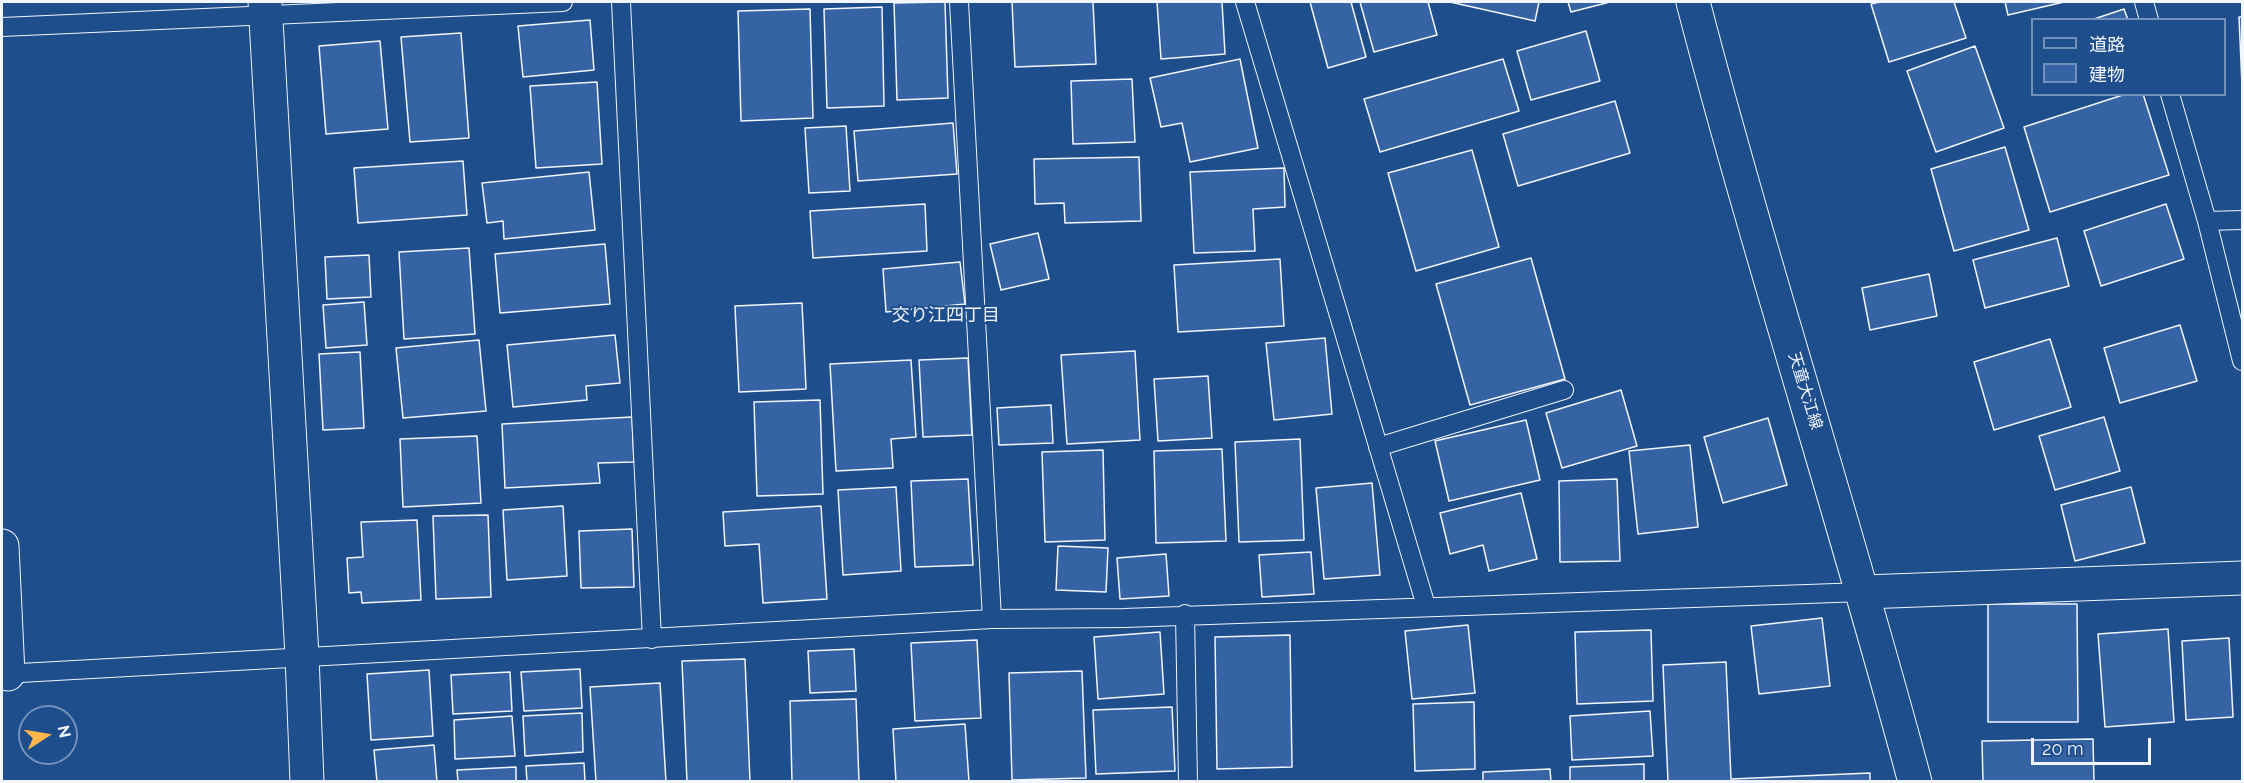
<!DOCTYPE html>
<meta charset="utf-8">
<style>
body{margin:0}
#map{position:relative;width:2244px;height:783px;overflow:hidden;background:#1f4e8c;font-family:Raleway,"Noto Sans JP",sans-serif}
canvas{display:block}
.frame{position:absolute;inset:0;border:3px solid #f2f6ff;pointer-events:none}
.legend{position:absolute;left:2031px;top:18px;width:195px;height:78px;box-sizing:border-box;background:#1f4e8c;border:2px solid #7391ba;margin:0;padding:8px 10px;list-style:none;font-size:18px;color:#f2f6ff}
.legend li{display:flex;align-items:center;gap:12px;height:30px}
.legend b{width:30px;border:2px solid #7391ba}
.north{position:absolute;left:18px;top:705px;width:60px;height:60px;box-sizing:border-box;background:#1f4e8c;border:2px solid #7391ba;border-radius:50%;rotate:78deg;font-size:16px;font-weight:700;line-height:24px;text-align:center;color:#f2f6ff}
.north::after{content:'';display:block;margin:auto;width:21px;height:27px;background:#ffb74d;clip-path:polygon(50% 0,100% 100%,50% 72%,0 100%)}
.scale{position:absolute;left:2031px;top:738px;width:120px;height:27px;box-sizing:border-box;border:3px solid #f2f6ff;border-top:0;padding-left:8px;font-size:18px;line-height:21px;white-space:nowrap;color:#f2f6ff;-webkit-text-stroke:4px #1f4e8c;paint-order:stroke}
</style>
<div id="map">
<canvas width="2244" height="783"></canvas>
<div class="frame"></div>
<ul class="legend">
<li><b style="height:8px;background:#1f4e8c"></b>道路</li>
<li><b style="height:16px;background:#3563a3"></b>建物</li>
</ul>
<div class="north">N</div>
<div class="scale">20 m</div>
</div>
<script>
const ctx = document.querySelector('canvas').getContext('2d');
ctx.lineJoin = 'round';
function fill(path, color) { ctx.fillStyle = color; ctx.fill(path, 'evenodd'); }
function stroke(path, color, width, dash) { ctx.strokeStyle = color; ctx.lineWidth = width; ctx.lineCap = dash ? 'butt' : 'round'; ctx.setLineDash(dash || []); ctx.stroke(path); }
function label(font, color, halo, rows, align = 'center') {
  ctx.font = font + ' Raleway,"Noto Sans JP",sans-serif'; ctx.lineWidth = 4.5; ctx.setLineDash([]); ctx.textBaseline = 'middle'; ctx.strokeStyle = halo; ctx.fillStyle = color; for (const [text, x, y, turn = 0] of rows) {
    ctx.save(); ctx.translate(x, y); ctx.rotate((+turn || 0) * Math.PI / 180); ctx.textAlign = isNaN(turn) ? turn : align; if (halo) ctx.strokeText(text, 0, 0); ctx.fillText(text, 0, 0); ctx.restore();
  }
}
const building = new Path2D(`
 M945,2L948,98L897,100L894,3Z
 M1012,2H1093L1096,64L1015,67Z
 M1157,2H1222L1225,54L1161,59Z
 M1310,2H1351L1366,57L1328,68Z
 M1360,2H1428L1437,35L1374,52Z
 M1450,2H1539L1535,21Z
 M1568,2H1610L1571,12Z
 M1880,2H1954L1966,38L1889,62L1871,4Z
 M2005,2H2064L2008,15Z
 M882,7L884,106L827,108L824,9Z
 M810,9L813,118L741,121L738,11Z
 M2124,9L2128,20H2091Z
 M2239,17H2242V85Z
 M590,20L594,70L523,77L518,26Z
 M1586,31L1600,81L1531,100L1517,51Z
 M461,33L469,138L410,142L401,37Z
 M380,41L388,129L326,134L319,46Z
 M1975,46L2004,128L1936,152L1907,71Z
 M1240,59L1258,148L1190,162L1182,123L1161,127L1150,78Z
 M1503,59L1519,111L1380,152L1364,99Z
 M1132,79L1135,142L1073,144L1071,81Z
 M597,82L602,164L536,168L530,86Z
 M2126,94H2143L2169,175L2050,212L2024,127Z
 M1615,101L1630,153L1518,186L1503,134Z
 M953,123L957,174L858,181L854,131Z
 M846,126L850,191L809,193L805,128Z
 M2005,147L2029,230L1954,251L1931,169Z
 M1472,150L1499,247L1416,271L1388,173Z
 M1139,157L1141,221L1065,223L1064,203L1035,204L1034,159Z
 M463,161L467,215L358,223L354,168Z
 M1284,168L1285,207L1253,209L1255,251L1194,253L1190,172Z
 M589,172L595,230L504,239L503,221L487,223L482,183Z
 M925,204L927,251L813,258L810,211Z
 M2166,204L2184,259L2101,286L2084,231Z
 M1038,233L1049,279L1001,290L990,244Z
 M2057,238L2069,286L1985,308L1973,260Z
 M605,244L610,304L500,313L495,254Z
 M469,248L475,334L404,339L399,252Z
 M369,255L371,297L327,299L325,257Z
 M1531,258L1565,379L1470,405L1436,284Z
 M1280,259L1284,326L1178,332L1174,265Z
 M960,262L965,304L886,312L883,269Z
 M1929,274L1937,316L1870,330L1862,288Z
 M364,302L367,345L326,348L323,305Z
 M802,303L806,389L739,392L735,306Z
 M2180,325L2197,381L2120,403L2104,348Z
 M615,335L620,383L586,386L587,400L513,407L507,345Z
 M1325,338L1332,414L1274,420L1266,343Z
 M2050,339L2071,407L1994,430L1974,362Z
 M479,340L486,411L403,418L396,348Z
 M1135,351L1140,440L1067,444L1061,355Z
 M360,352L364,428L323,430L319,354Z
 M968,358L972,435L923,437L919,360Z
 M911,360L916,437L891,439L893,468L836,471L830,364Z
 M1208,376L1212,438L1158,441L1154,379Z
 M1621,390L1637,446L1562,468L1546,413Z
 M820,400L823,494L757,496L754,402Z
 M1051,405L1053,443L999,445L997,408Z
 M632,417L634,462L598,463L600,483L505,488L502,424Z
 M2104,417L2120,471L2055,490L2039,436Z
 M1768,418L1787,485L1723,503L1704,437Z
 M1526,420L1540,480L1449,501L1435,441Z
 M477,436L481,503L403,507L400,439Z
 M1300,439L1304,540L1239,542L1235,442Z
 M1690,445L1698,527L1638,534L1629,451Z
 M1222,449L1226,541L1156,543L1154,451Z
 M1103,450L1105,540L1045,542L1042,452Z
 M968,479L973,565L915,567L911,481Z
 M1617,479L1620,561L1560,562L1559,481Z
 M1372,483L1380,575L1324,579L1316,488Z
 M896,487L901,571L843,575L838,490Z
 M2131,487L2145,543L2075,561L2061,505Z
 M1521,493L1537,559L1489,571L1483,545L1450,554L1440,513Z
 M563,506L567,576L507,580L503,510Z
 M821,506L827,599L763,603L759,544L725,546L723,512Z
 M488,515L491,597L436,599L433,516Z
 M417,520L421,600L362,603L361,592L349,593L347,558L363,557L361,522Z
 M632,529L634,587L581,588L579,531Z
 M1058,546L1108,548L1106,592L1056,590Z
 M1311,552L1314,594L1262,597L1259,555Z
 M1166,554L1169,596L1120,599L1117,558Z
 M1988,604H2077L2078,722H1988Z
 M1822,618L1830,686L1759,694L1751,626Z
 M1468,625L1475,693L1412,699L1405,631Z
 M2168,629L2174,722L2105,727L2098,634Z
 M1651,630L1653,701L1577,704L1575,632Z
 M1160,632L1164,694L1098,699L1094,637Z
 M1290,635L1292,767L1217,769L1215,637Z
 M2229,638L2233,717L2186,720L2182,641Z
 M977,640L981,718L915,721L911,643Z
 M854,649L856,691L810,693L808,651Z
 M745,659L750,782H687L682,661Z
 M1726,662L1731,779L1870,773V782H1668L1663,665Z
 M580,669L582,708L524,711L521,672Z
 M429,670L433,736L371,740L367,674Z
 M1082,671L1086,778L1012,780L1009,673Z
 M510,672L512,711L453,714L451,675Z
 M660,683L666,782H596L590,687Z
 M856,699L859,782H792L790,701Z
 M1474,702L1475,769L1415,771L1413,704Z
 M1172,707L1175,771L1096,774L1093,710Z
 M1650,711L1653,756L1572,760L1570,716Z
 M582,713L583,752L525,756L523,716Z
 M512,716L515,756L455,759L454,720Z
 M965,724L969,782H896L893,729Z
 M2093,739L2094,782H1983L1982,741Z
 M434,745L437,782H377L374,750Z
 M584,763L585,782H527L526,766Z
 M1644,764V782H1570V767Z
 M516,767V782H458L457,770Z
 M1550,769L1551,782H1483V772Z`);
fill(building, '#3563a3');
stroke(building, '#f2f6ff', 1.5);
const lane = new Path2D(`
 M621,2L652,639
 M959,2L992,619
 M1245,2L1426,606
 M2144,2L2149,20
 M2,27L563,2
 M2170,94L2207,221L2242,361
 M2207,221L2242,220
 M1378,447L1564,390
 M1185,614L1188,782
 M2,674L992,619L1124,618L1864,592`);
const street = new Path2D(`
 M265,2L302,656L307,782
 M2,546L8,674
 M1864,592L2242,578`);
const primary = new Path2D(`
 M1693,2C1761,263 1845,520 1915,782`);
stroke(lane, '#f2f6ff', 20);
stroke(street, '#f2f6ff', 35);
stroke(primary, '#f2f6ff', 35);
stroke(lane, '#1f4e8c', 18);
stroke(street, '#1f4e8c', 33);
stroke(primary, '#1f4e8c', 33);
label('16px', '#f2f6ff', '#1f4e8c', [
 ["天童大江線",1805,391,73]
]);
label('18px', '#f2f6ff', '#1f4e8c', [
 ["交り江四丁目",946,316]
]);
</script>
